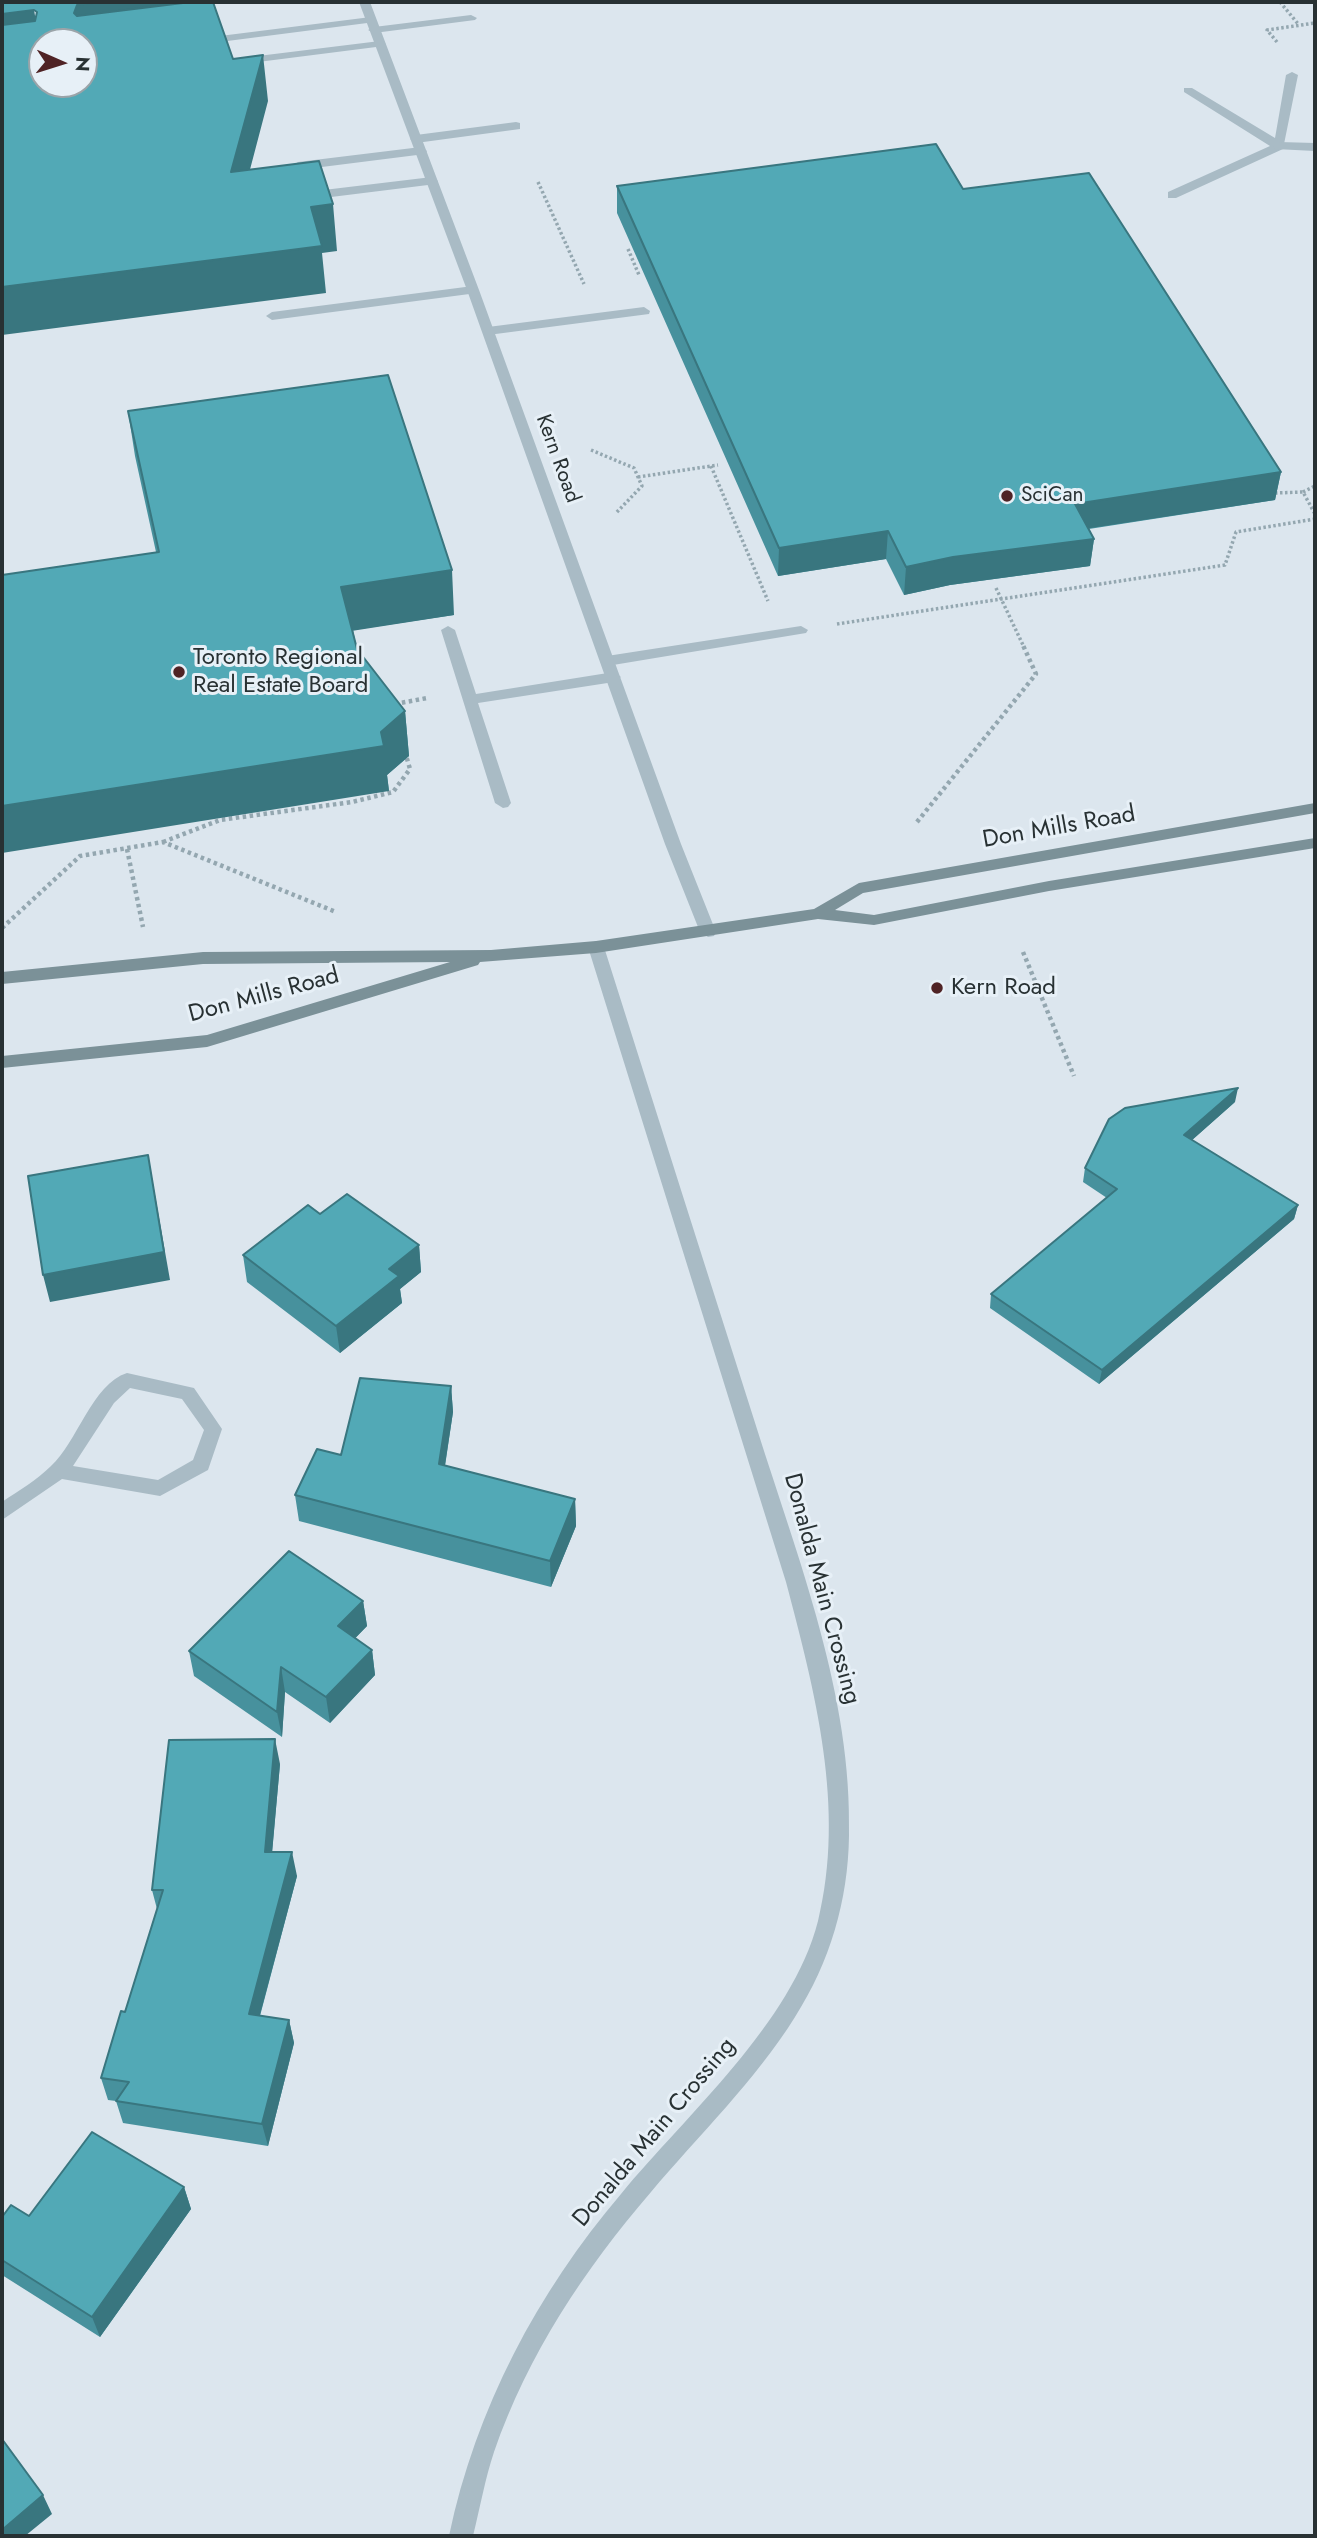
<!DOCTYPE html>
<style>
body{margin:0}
#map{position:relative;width:1317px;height:2538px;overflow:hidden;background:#dce6ee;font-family:Jost,sans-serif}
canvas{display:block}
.frame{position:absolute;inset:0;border:4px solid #283133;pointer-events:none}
.north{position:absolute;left:28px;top:28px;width:70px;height:70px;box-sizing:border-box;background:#e7f0f7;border:2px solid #9ba4a9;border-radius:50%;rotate:93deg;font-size:19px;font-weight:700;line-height:28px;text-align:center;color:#283133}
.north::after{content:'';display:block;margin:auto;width:24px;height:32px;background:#4f2325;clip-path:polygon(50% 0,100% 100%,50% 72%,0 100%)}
</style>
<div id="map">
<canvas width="1317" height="2538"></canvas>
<div class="frame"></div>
<div class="north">N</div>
</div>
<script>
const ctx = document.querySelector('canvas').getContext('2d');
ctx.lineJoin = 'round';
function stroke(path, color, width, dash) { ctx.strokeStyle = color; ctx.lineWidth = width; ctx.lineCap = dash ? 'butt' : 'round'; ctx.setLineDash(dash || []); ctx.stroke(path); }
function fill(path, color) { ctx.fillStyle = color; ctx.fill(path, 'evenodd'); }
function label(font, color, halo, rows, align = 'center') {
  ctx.font = font + ' Jost,sans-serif'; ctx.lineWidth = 6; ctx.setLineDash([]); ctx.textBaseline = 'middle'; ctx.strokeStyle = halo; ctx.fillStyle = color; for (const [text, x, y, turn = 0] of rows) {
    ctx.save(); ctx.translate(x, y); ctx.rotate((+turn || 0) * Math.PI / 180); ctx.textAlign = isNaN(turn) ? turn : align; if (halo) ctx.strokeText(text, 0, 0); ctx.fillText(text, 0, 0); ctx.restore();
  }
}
stroke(new Path2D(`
 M1280,2L1299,25
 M1277,42L1267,30L1315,23
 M538,182L584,284
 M628,249L639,275
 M591,450L634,468L642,486L616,513
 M711,466L768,601
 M638,477L718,465
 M1303,492L1315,486
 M1275,493L1303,492L1315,514
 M996,588L1023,645
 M837,624L1225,565L1236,532L1315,519`), '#94a7b0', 3.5, [2.5, 2.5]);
stroke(new Path2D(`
 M395,704L427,698
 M917,822L1036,674L1022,643
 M163,842L220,820L352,802L393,792L410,769L405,752
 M127,849L143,927
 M2,928L80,856L163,842L336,912
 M1023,952L1074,1076`), '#94a7b0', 4.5, [3.5, 3.5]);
fill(new Path2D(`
 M471,15L477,18L475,20L374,33L368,30L374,27Z
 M371,17L375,18V22L204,44L198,41L204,38Z
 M380,41L386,44L384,46L258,62L252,59L258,56Z
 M1292,72L1298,75L1283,149L1176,198H1168V192L1270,146L1184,92V88H1192L1275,138L1286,75Z
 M516,122L520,123V129L416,143L410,139L416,135Z
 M421,147L427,151L425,154L298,170L292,166L298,162Z
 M432,177L438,181L436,184L307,200L301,196L307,192Z
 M473,286L477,287V293L272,320L266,316L272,312Z
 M644,307L650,311L649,314L488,335L482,331L488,327Z
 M448,626L455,630L476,694L614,672L621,677L614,682L478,703L511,803L508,807L503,808L495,803L441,630Z
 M801,626L808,630L806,633L607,666L600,661L607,656Z
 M596,941L604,947C655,1108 706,1269 757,1429C798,1559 853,1697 849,1836C848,1901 830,1962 795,2017C755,2081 699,2135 651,2192C584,2270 528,2354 494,2452C485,2479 480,2508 473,2536H449C476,2408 537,2293 621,2194C687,2114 792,2023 818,1921C846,1808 815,1692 786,1582L588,947Z`), '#a9bbc5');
fill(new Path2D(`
 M359,2H370L479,290L681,844L716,932L714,936L708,937L700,932L665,844L467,290Z
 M1279,142L1315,143V151L1275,149L1273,146Z
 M127,1373L194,1388L222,1429L208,1470L160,1496L62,1479L2,1520V1502C18,1491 37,1480 51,1466C77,1443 92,1384 127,1373ZM130,1388L182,1399L204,1430L193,1460L158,1480L73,1466L114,1403Z`), '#a9bbc5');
fill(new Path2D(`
 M1315,803V813L863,893L835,910L874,915L1049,881L1315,838V848L1049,891L874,925L818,919L596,953L480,962L478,965L207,1047L2,1068V1056L207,1035L450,962L203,964L2,984V972L203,952L491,950L596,941L814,909L859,883Z`), '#7b9198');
fill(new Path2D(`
 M617,186L963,189L1281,472L1275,500L1089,529L1094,539L1090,566L950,585L904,595L886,559L778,576L617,213Z
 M128,411L454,615L353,630L357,649L405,711L409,756L387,775L389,791L156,552L135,456Z
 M1235,1102L1192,1140L1298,1205L1294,1219L1099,1384L990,1308L991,1294L1107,1198L1083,1182L1085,1168Z
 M320,1214L419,1245L421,1272L400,1289L402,1303L340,1353L247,1282L243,1255Z
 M451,1386L453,1412L445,1466L575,1499L576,1526L551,1587L299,1521L295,1495L341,1455Z
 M363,1601L367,1626L355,1638L372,1650L375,1675L330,1723L285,1692L282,1737L194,1676L189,1651Z
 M280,1764L272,1852L297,1876L260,2016L289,2020L294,2043L268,2146L123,2123L116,2101L108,2100L101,2078L125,2012L157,1909L152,1890Z
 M184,2187L191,2209L100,2337L2,2275V2217L29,2216Z`), '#47919d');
fill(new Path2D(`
 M102,2H210L84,50L74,13L77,5Z
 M34,10L42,55L2,61V14Z
 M263,55L268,101L237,219L231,172Z
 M333,204L337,251L322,253L326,293L2,335V287L311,207Z
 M1281,472L1275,500L1071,531L1075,504Z
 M888,531L886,559L778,576L779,548Z
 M1094,539L1090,566L950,585L904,595L906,567L953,557Z
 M452,570L454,615L345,632L341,587Z
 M405,711L409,756L387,775L389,791L2,853V806L381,732Z
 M1238,1088L1235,1102L1182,1149L1184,1135Z
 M148,1155L170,1280L50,1302L43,1275Z
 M1298,1205L1294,1219L1099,1384L1102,1370Z
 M419,1245L421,1272L400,1289L402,1303L340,1353L336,1326L389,1269Z
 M451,1386L453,1412L441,1491L439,1464Z
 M575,1499L576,1526L551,1587L550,1561Z
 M363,1601L367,1626L342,1652L338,1626Z
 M372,1650L375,1675L330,1723L326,1697Z
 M281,1667L285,1692L282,1737L277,1712Z
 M275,1739L280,1764L270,1876L265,1852Z
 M292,1852L297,1876L254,2037L249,2014Z
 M289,2020L294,2043L268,2146L262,2124Z
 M184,2187L191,2209L100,2337L92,2317Z
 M43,2495L52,2514L25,2536H2V2530Z`), '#39767f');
const building = new Path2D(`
 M2,2H102L77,5L74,13L77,16L191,2H213L233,59L263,55L231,172L319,161L333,204L311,207L322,246L2,287V25L35,21L37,12L34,10L2,14ZM42,42H84V84H42Z
 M936,144L963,189L1089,173L1281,472L1075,504L1094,539L953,557L906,567L888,531L779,548L617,186Z
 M388,375L452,570L341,587L357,649L405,711L381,732L384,746L2,806V575L159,552L128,411Z
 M1238,1088L1184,1135L1298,1205L1102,1370L991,1294L1117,1189L1085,1168L1109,1119L1125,1108Z
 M148,1155L164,1252L43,1275L28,1176Z
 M347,1194L419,1245L389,1269L399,1276L336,1326L243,1255L308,1205L320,1214Z
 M360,1378L451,1386L439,1464L575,1499L550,1561L295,1495L317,1449L341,1455Z
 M289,1551L363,1601L338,1626L372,1650L326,1697L281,1667L277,1712L189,1651Z
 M275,1739L265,1852H292L249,2014L289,2020L262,2124L116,2101L129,2082L101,2078L121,2011L125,2012L163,1890H152L169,1740Z
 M92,2132L184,2187L92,2317L2,2260V2217L11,2205L29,2216Z
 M2,2439L43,2495L2,2530Z`);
fill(building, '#52a9b6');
stroke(building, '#39767f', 2);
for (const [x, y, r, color] of [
 [1007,496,7,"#4f2325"],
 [179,672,7,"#4f2325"],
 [937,988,7,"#4f2325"]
]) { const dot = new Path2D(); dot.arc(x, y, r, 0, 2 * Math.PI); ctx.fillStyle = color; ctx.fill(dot); stroke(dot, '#e7f0f7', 2.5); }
label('21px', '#283133', '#e7f0f7', [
 ["Kern Road",557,459,70]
]);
label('21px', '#283133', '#e7f0f7', [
 ["SciCan",1021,496]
], 'left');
label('24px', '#283133', '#e7f0f7', [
 ["Toronto Regional",193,658],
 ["Real Estate Board",193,686],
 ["Kern Road",951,988]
], 'left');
label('24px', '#283133', '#e7f0f7', [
 ["Don Mills Road",1059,828,-10],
 ["Don Mills Road",264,996,-15],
 ["Donalda Main Crossing",821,1589,75],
 ["Donalda Main Crossing",655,2133,-50]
]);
</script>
